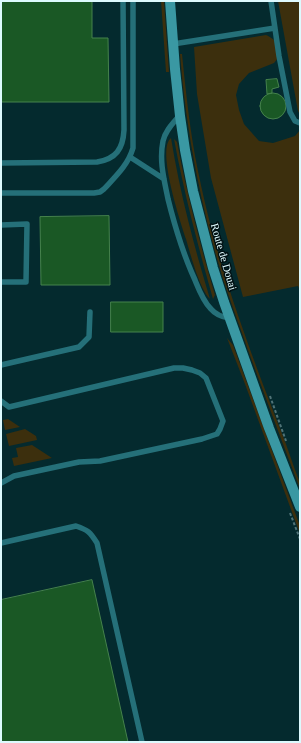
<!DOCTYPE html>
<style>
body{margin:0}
#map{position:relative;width:301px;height:743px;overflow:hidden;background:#042a2e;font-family:"Times New Roman",serif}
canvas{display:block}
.frame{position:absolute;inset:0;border:2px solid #ddfafe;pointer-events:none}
</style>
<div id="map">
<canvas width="301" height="743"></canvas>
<div class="frame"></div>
</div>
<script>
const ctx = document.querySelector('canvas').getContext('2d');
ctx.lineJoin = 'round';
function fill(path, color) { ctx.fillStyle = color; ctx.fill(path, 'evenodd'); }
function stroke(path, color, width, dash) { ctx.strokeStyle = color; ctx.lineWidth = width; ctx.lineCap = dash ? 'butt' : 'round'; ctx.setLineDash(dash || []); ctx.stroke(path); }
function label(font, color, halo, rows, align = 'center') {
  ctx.font = font + ' "Times New Roman",serif'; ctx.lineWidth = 3; ctx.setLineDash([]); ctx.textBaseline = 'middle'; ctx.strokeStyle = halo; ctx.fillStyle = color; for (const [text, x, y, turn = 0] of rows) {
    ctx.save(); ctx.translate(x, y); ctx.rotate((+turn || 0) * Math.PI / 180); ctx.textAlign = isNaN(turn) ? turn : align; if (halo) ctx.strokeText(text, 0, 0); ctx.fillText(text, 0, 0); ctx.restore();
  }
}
fill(new Path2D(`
 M161,1H164L169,72H166Z
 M278,1H300V115L298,111Z
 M266,35C279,41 276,44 278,58L274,63L249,73L239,84L236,95L239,110L244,124L259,141L273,143L295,136L300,130V290L298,286L243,297L211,178L197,94L194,47Z
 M180,54H182C186,93 190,132 198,171C216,261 248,346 281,431C288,448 293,466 300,483V489C283,444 266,399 249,353C241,330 232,306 224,282C201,208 186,132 180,54Z
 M171,138C180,193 194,246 210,299C200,290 190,253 186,239C181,223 156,149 171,138Z
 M174,139L177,142C187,194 200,244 215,295L213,299C198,246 184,193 174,139Z
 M227,338L233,345L300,526V534L245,384Z
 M8,419L20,427L5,430L3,420Z
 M25,429L36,436L37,440L9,446L6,434Z
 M32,445L52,458L14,466L12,458L18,457L16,448Z`), '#3c2f0d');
const building = new Path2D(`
 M1,1H92V38H108L109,102H1Z
 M277,79L279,87L272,89V93L267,94L266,80Z
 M260 106a13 13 0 1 1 26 0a13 13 0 1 1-26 0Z
 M109,216L110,285H41L40,217Z
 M111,302H163V332H111Z
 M92,580L128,742H1V600Z`);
fill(building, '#1a5825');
stroke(building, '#45824c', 1);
stroke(new Path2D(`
 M270,396L286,441
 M290,513L300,539`), '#517478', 2, [3, 2]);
stroke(new Path2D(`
 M271,1L279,56L290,112L295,121L300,123
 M173,44L275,28
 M179,116C173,123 165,131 163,141C159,161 164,179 168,199C175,227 183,254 195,280C199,290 203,301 211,309C216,315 222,317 229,318
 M130,157L164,179
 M1,163L97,162C116,159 123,149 124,130L123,1
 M1,193H94L100,192L104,189C116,176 128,165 133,148V1
 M1,225L27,224L26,282H1
 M1,365L79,347L89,337L90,312
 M1,401L9,407L174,368H183L192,370L200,373L206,378L223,421L220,429L217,434L202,439L100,461L79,462L14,476L1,483
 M1,543L76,526C88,530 90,532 97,543L142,742`), '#257079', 5.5);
stroke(new Path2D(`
 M170,1L175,69L180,116L185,150L193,191L213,268L224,302L269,428L300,507`), '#3a98a3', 10);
label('11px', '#ddfafe', '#001114', [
 ["Route de Douai",223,257,74]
]);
</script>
